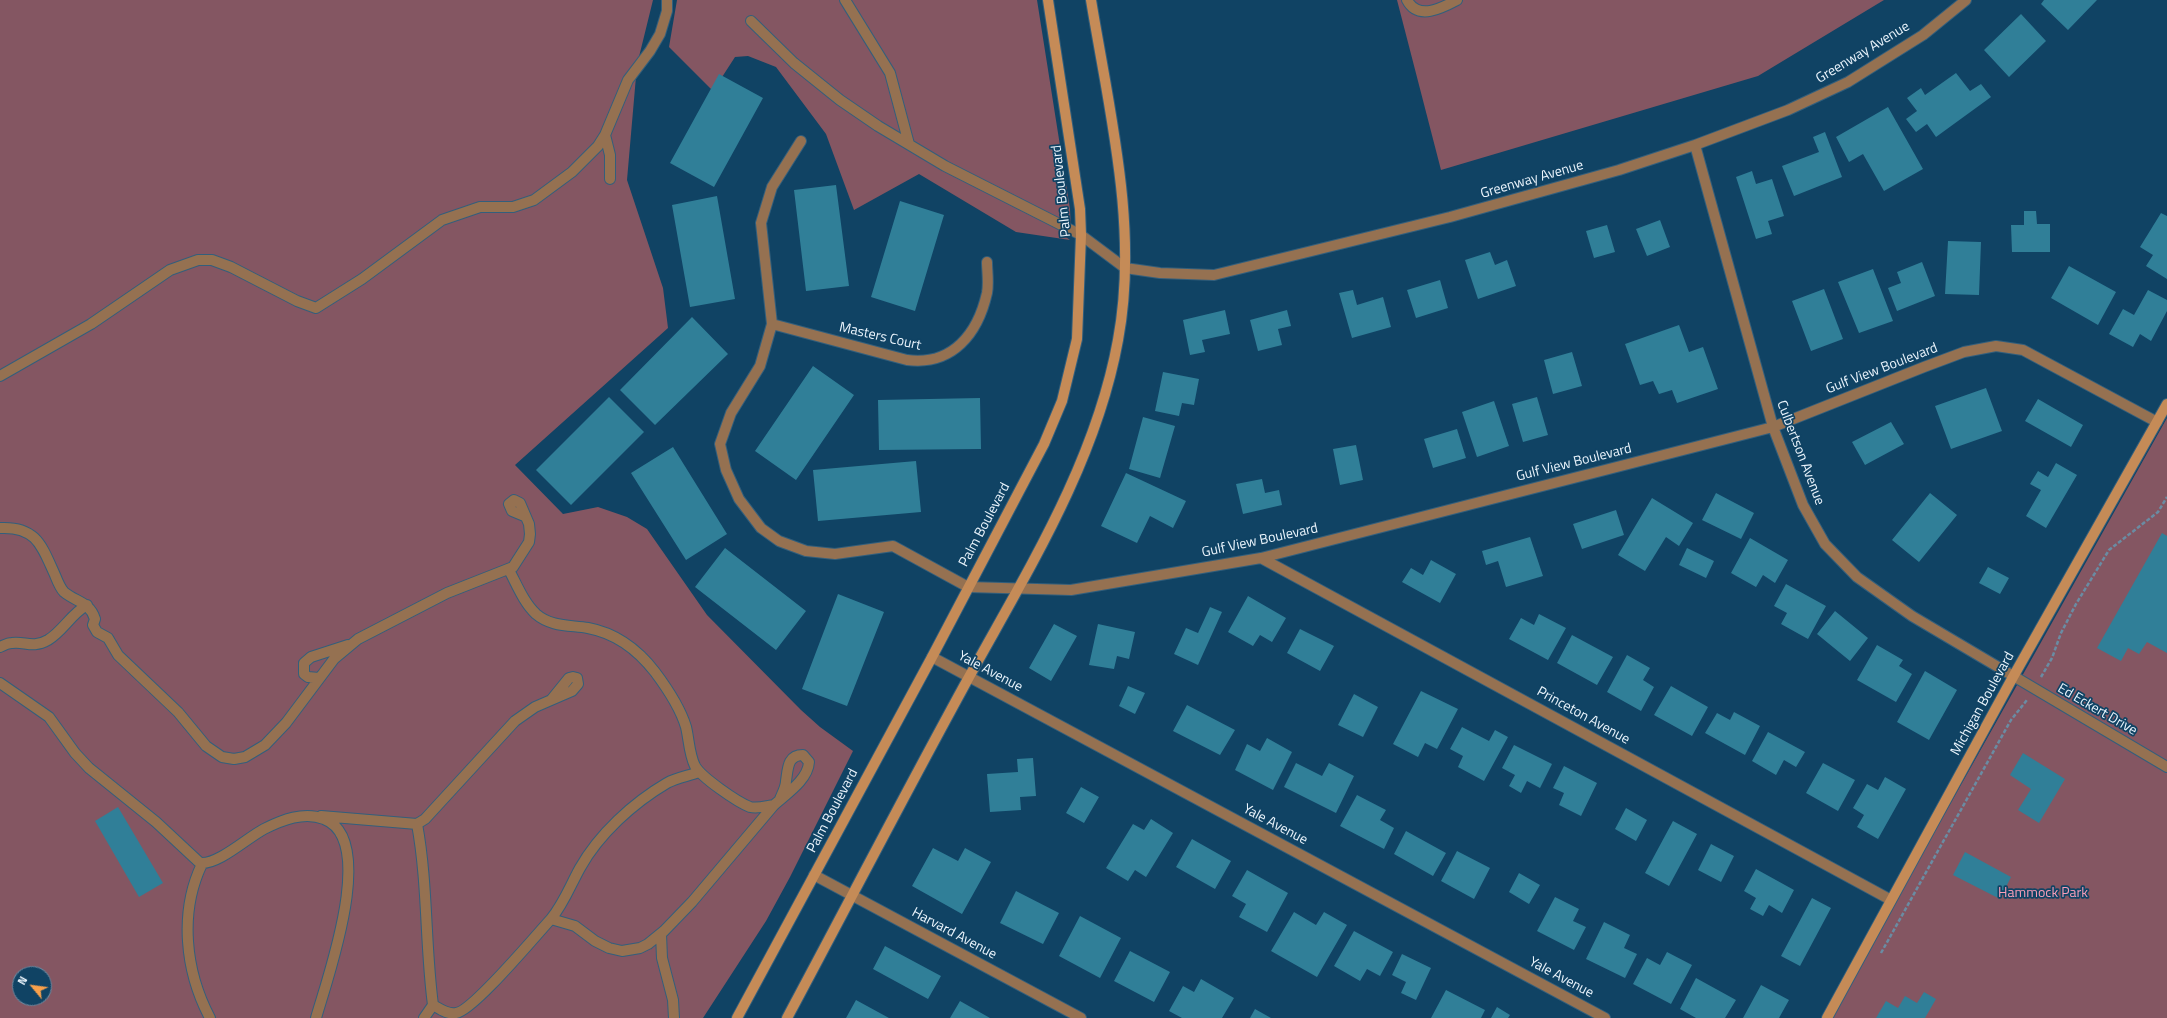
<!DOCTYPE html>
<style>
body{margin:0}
#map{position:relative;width:2167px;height:1018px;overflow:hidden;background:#104364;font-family:"Titillium Web",sans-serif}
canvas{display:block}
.north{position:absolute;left:12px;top:966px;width:40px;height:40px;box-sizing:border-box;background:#104364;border:1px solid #688aa1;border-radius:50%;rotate:299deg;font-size:11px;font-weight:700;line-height:16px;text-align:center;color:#ebf5fd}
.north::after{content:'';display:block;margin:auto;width:14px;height:18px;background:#f8a04b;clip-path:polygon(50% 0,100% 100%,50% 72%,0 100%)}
</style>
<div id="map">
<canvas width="2167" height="1018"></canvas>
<div class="north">N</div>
</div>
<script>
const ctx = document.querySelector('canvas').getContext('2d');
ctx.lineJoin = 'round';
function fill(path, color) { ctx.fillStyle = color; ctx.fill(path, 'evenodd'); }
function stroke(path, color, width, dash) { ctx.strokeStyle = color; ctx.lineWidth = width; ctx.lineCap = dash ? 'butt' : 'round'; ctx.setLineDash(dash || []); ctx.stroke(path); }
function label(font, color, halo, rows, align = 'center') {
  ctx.font = font + ' "Titillium Web",sans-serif'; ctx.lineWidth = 3.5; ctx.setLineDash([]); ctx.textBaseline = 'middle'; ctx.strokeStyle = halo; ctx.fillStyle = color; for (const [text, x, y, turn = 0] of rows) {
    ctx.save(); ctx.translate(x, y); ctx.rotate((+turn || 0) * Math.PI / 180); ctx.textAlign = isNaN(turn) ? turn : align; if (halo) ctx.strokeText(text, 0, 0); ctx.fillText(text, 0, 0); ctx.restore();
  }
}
fill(new Path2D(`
 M0,0H653L637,65L627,180L663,288L668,328L515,465L563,514L598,507L627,517L647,529L707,615L801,710L820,727L853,751L790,877L766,921L703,1018H0ZM20,974H44V998H20Z
 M677,0H1037L1070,209L1071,231L1066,237L1070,240L1016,232L919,174L854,210L826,134L776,67L748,56L735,57L713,91L669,47Z
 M1397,0H1884L1758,76L1441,170Z
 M2167,418V1018H1830Z`), '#845662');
fill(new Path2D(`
 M2044,0H2097L2068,30L2041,4Z
 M2021,14L2046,41L2009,77L1984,50Z
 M1956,73L1970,91L1981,84L1991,97L1936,137L1927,124L1916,132L1906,119L1917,111L1907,98L1921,88L1925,95Z
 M719,74L763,98L714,187L670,163Z
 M1888,107L1923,169L1884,191L1863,154L1849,162L1836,137Z
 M1825,132L1842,177L1794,196L1782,166L1819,152L1813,137Z
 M1752,171L1756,184L1772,179L1784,216L1768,221L1772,234L1756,239L1736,177Z
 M836,185L849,286L806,291L794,190Z
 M717,196L735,299L690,307L672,205Z
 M900,201L944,215L915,311L871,297Z
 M2024,211H2036L2037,224H2050V252H2012L2011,225H2024Z
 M2161,213L2167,216V279L2146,266L2153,255L2140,247Z
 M1660,220L1670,247L1647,256L1636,229Z
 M1607,225L1615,252L1594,258L1586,231Z
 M1948,241L1981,242L1979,295L1945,294Z
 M1490,252L1495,265L1507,260L1516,286L1478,299L1465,260Z
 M1922,262L1935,296L1897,311L1888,288L1901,283L1897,272Z
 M2069,266L2116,292L2098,325L2051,298Z
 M1873,269L1893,321L1859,333L1838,282Z
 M1440,280L1448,308L1416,318L1407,290Z
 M1824,289L1843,339L1811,351L1792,301Z
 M1353,290L1357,305L1383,297L1391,327L1352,338L1339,293Z
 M2148,290L2167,300V311L2151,341L2140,334L2133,347L2109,334L2123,309L2134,315Z
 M1225,310L1230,334L1202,340L1205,352L1190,355L1183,320Z
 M1287,310L1291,326L1278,329L1282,345L1258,351L1250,320Z
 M692,317L728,354L655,425L620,390Z
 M1679,325L1689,352L1703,347L1718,389L1677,403L1672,390L1659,394L1653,381L1640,385L1625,344Z
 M1572,352L1582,386L1553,394L1544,360Z
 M813,366L854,395L796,480L755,451Z
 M1163,372L1199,379L1194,405L1182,403L1179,416L1155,411Z
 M1986,388L2002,431L1951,449L1935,406Z
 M609,397L644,432L571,505L536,470Z
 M1537,397L1548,435L1523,442L1512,404Z
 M980,398L981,449L879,450L878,400Z
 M2038,399L2083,425L2071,447L2025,421Z
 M1494,401L1509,446L1477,457L1462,412Z
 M1143,417L1175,426L1160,478L1129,469Z
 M1891,422L1904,444L1865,465L1852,442Z
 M1457,429L1466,458L1433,468L1424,439Z
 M1356,445L1363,480L1340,485L1333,449Z
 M673,447L727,534L686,560L631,473Z
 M916,461L921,512L818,521L813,470Z
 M2056,463L2077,475L2046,528L2026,516L2041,490L2030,484L2038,471L2048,477Z
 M1126,473L1186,501L1173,528L1150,516L1137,543L1101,526Z
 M1262,479L1265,493L1279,490L1282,505L1243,514L1236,484Z
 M1716,493L1754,513L1741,539L1702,520Z
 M1930,493L1957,515L1919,562L1892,540Z
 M1652,498L1693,523L1679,546L1666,537L1645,571L1618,555Z
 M1616,510L1624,535L1582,549L1573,524Z
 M2162,533L2167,536V653L2147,642L2139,654L2128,648L2121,661L2097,648Z
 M1530,537L1543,576L1506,587L1498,561L1486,565L1482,551Z
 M1750,538L1788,560L1775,583L1763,575L1756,587L1731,573Z
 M725,548L806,611L776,650L695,587Z
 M1687,548L1714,561L1706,578L1679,565Z
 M1431,560L1456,574L1440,603L1402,582L1411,568L1423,575Z
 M1988,567L2009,578L2000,594L1979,583Z
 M1786,584L1826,606L1808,639L1781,624L1787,613L1774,606Z
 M838,594L884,612L847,706L802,689Z
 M1248,596L1286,618L1272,642L1260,635L1253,646L1228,632Z
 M1210,607L1222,612L1198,665L1174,654L1186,628L1198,633Z
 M1835,611L1868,638L1850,661L1817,634Z
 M1539,614L1566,628L1548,660L1509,639L1521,618L1534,625Z
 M1054,624L1077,636L1051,681L1029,668Z
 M1098,624L1135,632L1129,659L1117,656L1114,669L1089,665Z
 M1300,629L1334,646L1320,671L1287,653Z
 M1572,635L1613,657L1597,685L1557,663Z
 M1877,645L1903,660L1899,666L1912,674L1896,702L1857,680Z
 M1627,655L1650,668L1643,680L1654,687L1641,711L1607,692Z
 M1925,671L1957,690L1929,740L1897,722Z
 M1128,686L1145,693L1135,714L1119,706Z
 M1671,686L1708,707L1692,736L1654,715Z
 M1421,691L1458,709L1437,749L1425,743L1418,757L1393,744Z
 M1354,694L1378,707L1363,737L1338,725Z
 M1187,705L1235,730L1220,755L1173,731Z
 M1734,712L1760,726L1745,755L1705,733L1717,713L1730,720Z
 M1462,727L1489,741L1495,730L1508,737L1484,781L1458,767L1463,756L1450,749Z
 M1768,732L1805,752L1796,767L1784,760L1776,775L1752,761Z
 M1267,738L1292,752L1273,790L1235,770L1247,744L1260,751Z
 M1514,745L1552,764L1540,788L1527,781L1521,793L1509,786L1515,775L1502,768Z
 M2023,753L2065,779L2039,823L2018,810L2031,789L2010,775Z
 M1033,758L1036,796L1020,797L1021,810L990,812L987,774L1018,772L1017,759Z
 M1296,763L1322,776L1329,763L1354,776L1336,813L1284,787Z
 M1823,763L1855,780L1838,811L1806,793Z
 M1564,766L1597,783L1581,816L1559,805L1564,793L1553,788Z
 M1885,777L1906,789L1878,839L1857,827L1864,815L1853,808L1867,784L1878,790Z
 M1081,787L1099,797L1084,823L1066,813Z
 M1357,795L1386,810L1380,820L1394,828L1384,849L1340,826Z
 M118,807L163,883L139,897L95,821Z
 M1626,808L1647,820L1636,841L1615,829Z
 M1151,819L1173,833L1146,877L1135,870L1128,881L1106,868L1133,824L1144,830Z
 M1673,821L1697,834L1669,886L1645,873Z
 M1406,831L1446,853L1433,876L1394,854Z
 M1192,839L1231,861L1215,889L1176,867Z
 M1711,844L1734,856L1721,882L1698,870Z
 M933,848L958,861L965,848L991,862L962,914L912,886Z
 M1457,851L1490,868L1474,899L1441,881Z
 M1965,852L2011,877L2000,899L1953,875Z
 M1756,869L1794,890L1782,913L1769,905L1763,916L1750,909L1756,898L1744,891Z
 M1247,870L1288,893L1267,932L1239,917L1246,904L1232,896Z
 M1519,873L1540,885L1529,904L1509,892Z
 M1016,891L1059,913L1043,944L1000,923Z
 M1555,897L1579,909L1573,921L1586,927L1574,950L1537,931Z
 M1812,898L1831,908L1800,966L1781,956Z
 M1294,912L1316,925L1324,912L1347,925L1317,977L1271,951Z
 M1080,916L1121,938L1100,978L1059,956Z
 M1604,922L1630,935L1624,948L1637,954L1625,978L1586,959Z
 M1354,931L1393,952L1380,976L1367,969L1360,981L1334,966Z
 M885,946L941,976L928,999L873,969Z
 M1130,951L1170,972L1154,1002L1114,981Z
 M1667,952L1692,965L1671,1004L1633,984L1647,958L1660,965Z
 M1402,954L1431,968L1416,1000L1401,993L1406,982L1392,975Z
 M1696,978L1736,1000L1725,1018H1696L1680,1009Z
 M1201,979L1234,998L1222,1018H1182L1169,1011L1183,986L1194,992Z
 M1761,985L1789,1000L1779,1018H1743Z
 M1446,990L1485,1010L1481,1018H1431Z
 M1924,992L1936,999L1925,1018H1876L1886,1001L1898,1008L1905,996L1917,1003Z
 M856,1000L889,1018H846Z
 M960,1001L990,1018H950Z
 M1497,1007L1510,1015L1508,1018H1491Z
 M1255,1009L1271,1018H1250Z`), '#307f98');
const lane = new Path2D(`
 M845,0L890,73L909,144
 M1407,0C1418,21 1442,8 1457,0
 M751,21L794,63L840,100L878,126L945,166L1081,235
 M610,179V155L605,135L628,80L650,51L660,34L667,11V0
 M0,376L91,324L170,270L198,260H212L231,267L297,301L316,308L362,279L442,220L480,207H513L534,200L572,172L598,146L605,135
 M0,528C37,526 42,547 55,575C57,580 60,588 64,592C76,602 90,602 95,619L93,625L97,632L108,638L118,655L178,712L206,746L222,757L234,759L245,757L265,745L286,723L334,659L358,639L447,593L513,567L529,542L530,534L529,524L520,503L514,500L509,504L512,511L524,516
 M0,647C4,645 8,643 12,643C25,641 32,649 48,640C63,631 71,614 87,605
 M319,678L308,677L304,674V663L311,657L348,645
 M0,683L49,717L75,753L89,768L156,822L200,863C218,865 247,838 264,829C282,820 304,811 324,819C378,839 327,979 316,1018
 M774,805C786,794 808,780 809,762L803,755C787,755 788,769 786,781C786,787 782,794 780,799
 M321,816L417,824L425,819L515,721L535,707L572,691L578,684L577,678L573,677L569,678L552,699
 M417,824C428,884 425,945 433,1005
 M202,864C179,912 185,971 210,1018
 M551,919C564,903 570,886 580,868C599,834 633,803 667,783C676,778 688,776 699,772
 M661,934L662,958L673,1000L674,1018
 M424,1018L433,1005C440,1009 448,1015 456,1013C473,1011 536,935 551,919L575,926L595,941L609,948L622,951L640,948L648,944L664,931L692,902L774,805C766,806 758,809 750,807C737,802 701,777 695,766C689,754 689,739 686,727C680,707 667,688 655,672C638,650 615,633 588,628C570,625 551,627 536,614C524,603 517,585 509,570`);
const street = new Path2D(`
 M801,141L772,187L761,223L772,324L760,366L731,413L720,444L726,470L739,499L761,528L779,541L806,551L835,554L893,546L968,587L1071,590L1261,558L1773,427L1924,367L1964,352L1996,346L2023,350L2157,422
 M1695,145L1773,427L1803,505L1825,544L1857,577L1912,616L2167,767
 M1081,235L1125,268L1160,273L1214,275L1450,217L1619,170L1695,145L1788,110L1848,82L1923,35L1966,0
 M772,324L907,360C953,366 978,333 987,293C989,283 987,271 987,262
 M1261,558L1891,900
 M932,657L1605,1018
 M814,875L1081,1018`);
const secondary = new Path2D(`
 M737,1018L932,657L1044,444L1062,401L1077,339L1081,235L1080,209L1048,0
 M787,1018C848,904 907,790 969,677C1028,570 1096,462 1118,340C1139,228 1109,110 1091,0
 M1827,1018L2013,677L2167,404`);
stroke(lane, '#335f7c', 12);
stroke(street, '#335f7c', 12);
stroke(secondary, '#335f7c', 12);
stroke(new Path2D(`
 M2041,677L2052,658L2061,633L2076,604L2109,550L2158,512L2167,497
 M1881,953L2011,720L2027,700`), '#6a8ca3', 2.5, [4, 2]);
stroke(lane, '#957151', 10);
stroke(street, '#957151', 10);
stroke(secondary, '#c58b57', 10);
label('14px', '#ebf5fd', '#104364', [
 ["Greenway Avenue",1863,53,-31],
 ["Greenway Avenue",1532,180,-16],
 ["Palm Boulevard",1062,191,-96],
 ["Masters Court",880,337,13],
 ["Gulf View Boulevard",1882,369,-21],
 ["Culbertson Avenue",1800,453,69],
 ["Gulf View Boulevard",1574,463,-14],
 ["Palm Boulevard",985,525,-62],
 ["Gulf View Boulevard",1260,541,-12],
 ["Yale Avenue",990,672,28],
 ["Michigan Boulevard",1983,704,-61],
 ["Ed Eckert Drive",2097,710,30],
 ["Princeton Avenue",1583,716,29],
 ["Palm Boulevard",833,811,-62],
 ["Yale Avenue",1275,825,28],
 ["Harvard Avenue",954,934,28],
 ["Yale Avenue",1561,978,28]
]);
label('14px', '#fb9eb8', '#104364', [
 ["Hammock Park",2043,894]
]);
</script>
